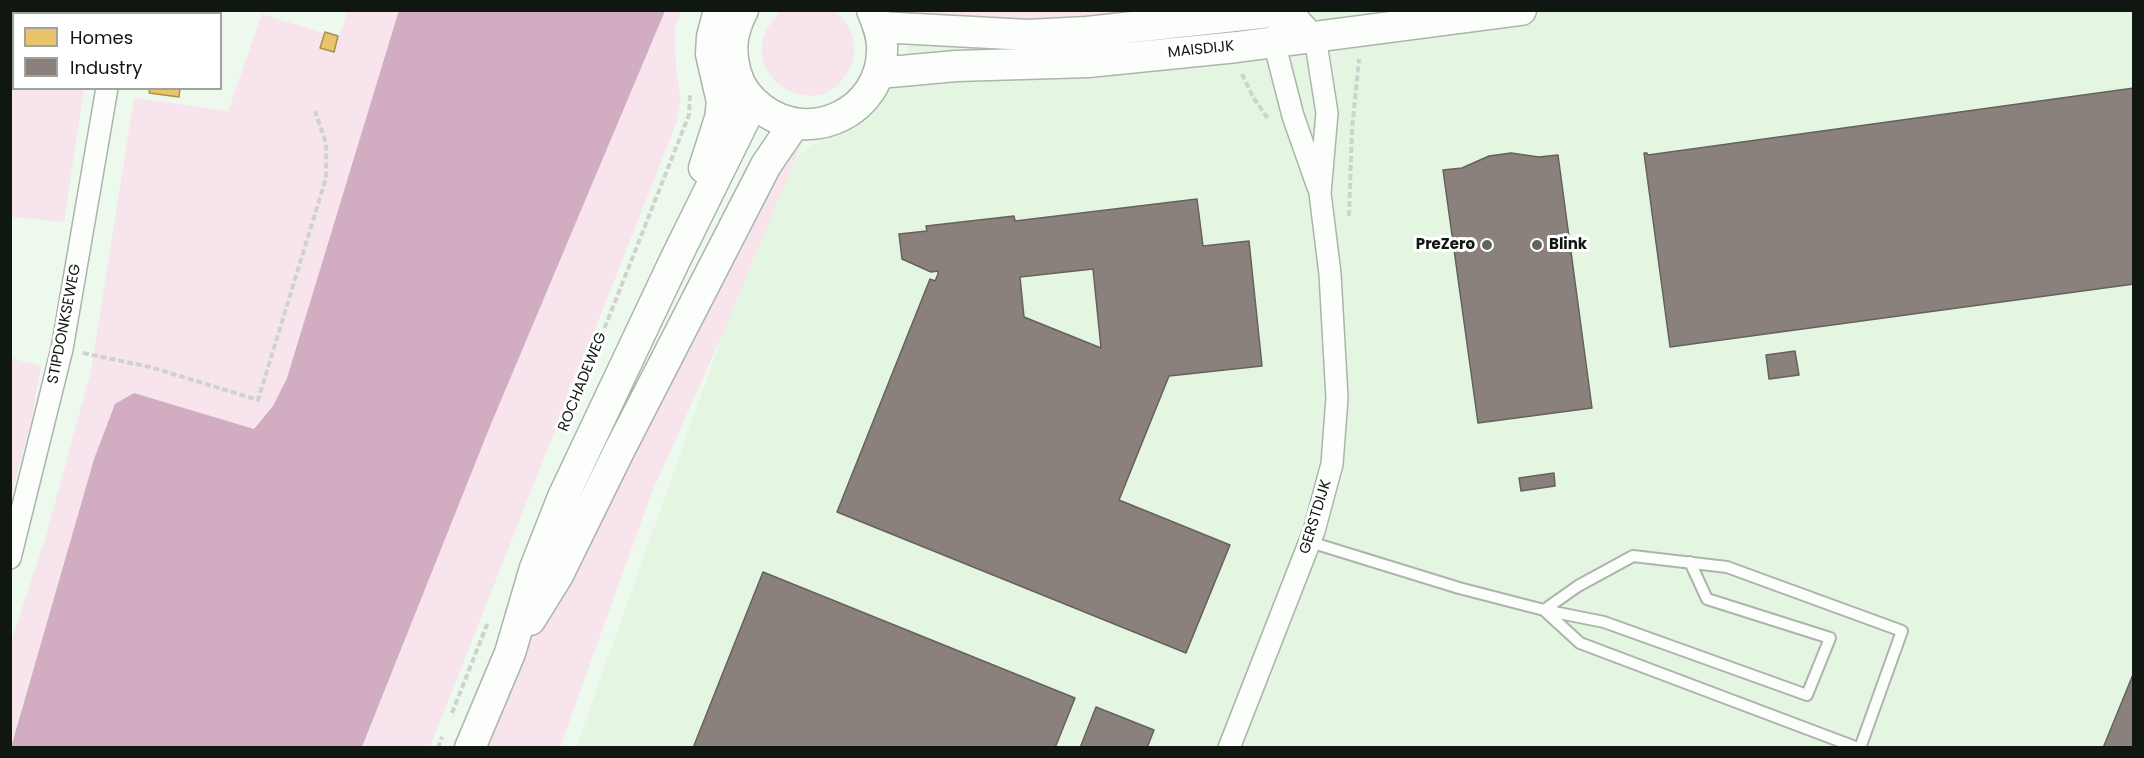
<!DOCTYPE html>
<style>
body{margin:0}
#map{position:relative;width:2144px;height:758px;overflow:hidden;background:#eef9ee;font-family:Poppins,sans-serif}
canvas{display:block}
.frame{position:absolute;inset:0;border:12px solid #101710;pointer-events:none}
.legend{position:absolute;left:12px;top:12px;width:210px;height:78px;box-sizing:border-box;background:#fff;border:2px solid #9fa29f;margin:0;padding:8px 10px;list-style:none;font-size:18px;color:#101710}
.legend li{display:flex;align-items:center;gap:12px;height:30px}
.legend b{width:30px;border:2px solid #9fa29f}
</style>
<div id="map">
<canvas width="2144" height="758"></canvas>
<div class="frame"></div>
<ul class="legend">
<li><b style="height:16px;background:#e9c46a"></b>Homes</li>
<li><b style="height:16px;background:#8a817c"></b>Industry</li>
</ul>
</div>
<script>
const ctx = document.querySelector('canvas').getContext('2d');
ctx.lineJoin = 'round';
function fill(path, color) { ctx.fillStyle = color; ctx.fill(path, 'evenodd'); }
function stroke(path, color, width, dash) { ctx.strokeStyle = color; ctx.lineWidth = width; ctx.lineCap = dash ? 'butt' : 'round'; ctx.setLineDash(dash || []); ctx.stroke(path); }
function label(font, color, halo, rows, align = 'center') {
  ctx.font = font + ' Poppins,sans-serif'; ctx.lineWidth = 6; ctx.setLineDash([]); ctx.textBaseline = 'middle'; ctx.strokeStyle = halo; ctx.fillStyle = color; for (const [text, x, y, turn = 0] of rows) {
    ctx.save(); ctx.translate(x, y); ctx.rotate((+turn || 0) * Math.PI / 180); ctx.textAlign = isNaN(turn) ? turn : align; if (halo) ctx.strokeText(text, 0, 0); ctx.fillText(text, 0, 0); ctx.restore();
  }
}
fill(new Path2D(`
 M901,11H2133V747L576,748L782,167L913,74Z`), '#e4f6e2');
fill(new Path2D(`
 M347,11H399L287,378L273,406L254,429L134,393L94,459L11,744V642L46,536L91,371L134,98L228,111L262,14L339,38Z
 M665,11H681L675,29L676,69L681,101L676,124L430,747L362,748L491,424Z
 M781,11H834C847,19 854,34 854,50C854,61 850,70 843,79C809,125 724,67 781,11Z
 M890,11H1218L1021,28L903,19Z
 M13,22L14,88L84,89L64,222L11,217L10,23Z
 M802,142L724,331L652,492L560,747L488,748L532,636L786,151Z
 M11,358L41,366L31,422L11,496Z`), '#f7e4ed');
fill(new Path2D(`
 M399,10L665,11L491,424L362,747H11L94,459L115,404L134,393L254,429L273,406L287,378Z`), '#d2adc2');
const homes = new Path2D(`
 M325,32L338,36L334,52L320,48Z
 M150,88H180L179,97L149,93Z`);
fill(homes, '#e9c46a');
stroke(homes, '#a8904f', 1.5);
const industry = new Path2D(`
 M2134,88V284L1670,347L1644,153H1647L1648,155Z
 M1511,153L1539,157L1558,155L1592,408L1478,423L1443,170L1462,168L1489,156Z
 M1197,199L1203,246L1249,241L1262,366L1169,376L1119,500L1230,545L1186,653L837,512L930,279L935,281L938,274V271L931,272L902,259L899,234L927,231L926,226L1014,216L1015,221ZM1093,269L1101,348L1024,317L1020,277Z
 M1795,351L1799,375L1769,379L1766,355Z
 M1554,473L1555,486L1521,491L1519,478Z
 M763,572L1075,698L1055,748H693Z
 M2134,672V748H2103Z
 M1096,707L1154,730L1147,748H1080Z`);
fill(industry, '#8a817c');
stroke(industry, '#65615c', 1.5);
const lane = new Path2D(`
 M1310,542L1459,588L1544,610L1604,622L1807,695L1830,638L1707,599L1690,562
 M1544,610L1578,586L1633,556L1727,567L1902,631L1860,748
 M1544,610L1580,643L1858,748`);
const street = new Path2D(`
 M120,14L121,10
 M1279,31L1274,42L1293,116L1318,187
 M10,558L62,349L107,88
 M1229,748L1314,531L1332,464L1337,398L1330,274L1320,193L1327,113L1315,37L1291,10`);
const secondary = new Path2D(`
 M743,10C732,31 729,50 736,73C740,88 750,100 762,109C811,146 882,111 882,50C883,36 877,23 872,10
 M879,27L1028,35L1087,32L1289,10
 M879,73L956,66L1088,62L1237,47L1521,10
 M704,168L720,118L722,102L711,54L712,37L719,10
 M530,620L558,575L619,451L766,165L794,124
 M470,748L510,653L535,568L563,497L675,260L753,102`);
stroke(lane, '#acb4ab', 14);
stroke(street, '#acb4ab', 24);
stroke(secondary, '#acb4ab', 33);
stroke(new Path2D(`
 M10,70L14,68
 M1242,74L1253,97L1268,119
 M1349,216L1352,129L1359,59
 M83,353L150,367L258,400L326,178V143L315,111
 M578,395L689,115L690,94
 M452,713L488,622
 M438,748L442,737`), '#cfd2cf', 4, [6, 3]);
stroke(lane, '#fcfefc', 10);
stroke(street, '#fcfefc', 21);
stroke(secondary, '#fcfefc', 30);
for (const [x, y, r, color] of [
 [1487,245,6,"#5e665e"],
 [1537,245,6,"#5e665e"]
]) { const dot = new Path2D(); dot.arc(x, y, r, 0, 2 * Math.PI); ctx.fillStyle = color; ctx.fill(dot); stroke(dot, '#fff', 2); }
label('15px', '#101710', '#fff', [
 ["MAISDIJK",1201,50,-6],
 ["STIPDONKSEWEG",65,324,-79],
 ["ROCHADEWEG",583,382,-68],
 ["GERSTDIJK",1316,517,-73]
]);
label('bold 15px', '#101710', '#fff', [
 ["PreZero",1475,245],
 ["Blink",1549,245,"left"]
], 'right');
</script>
